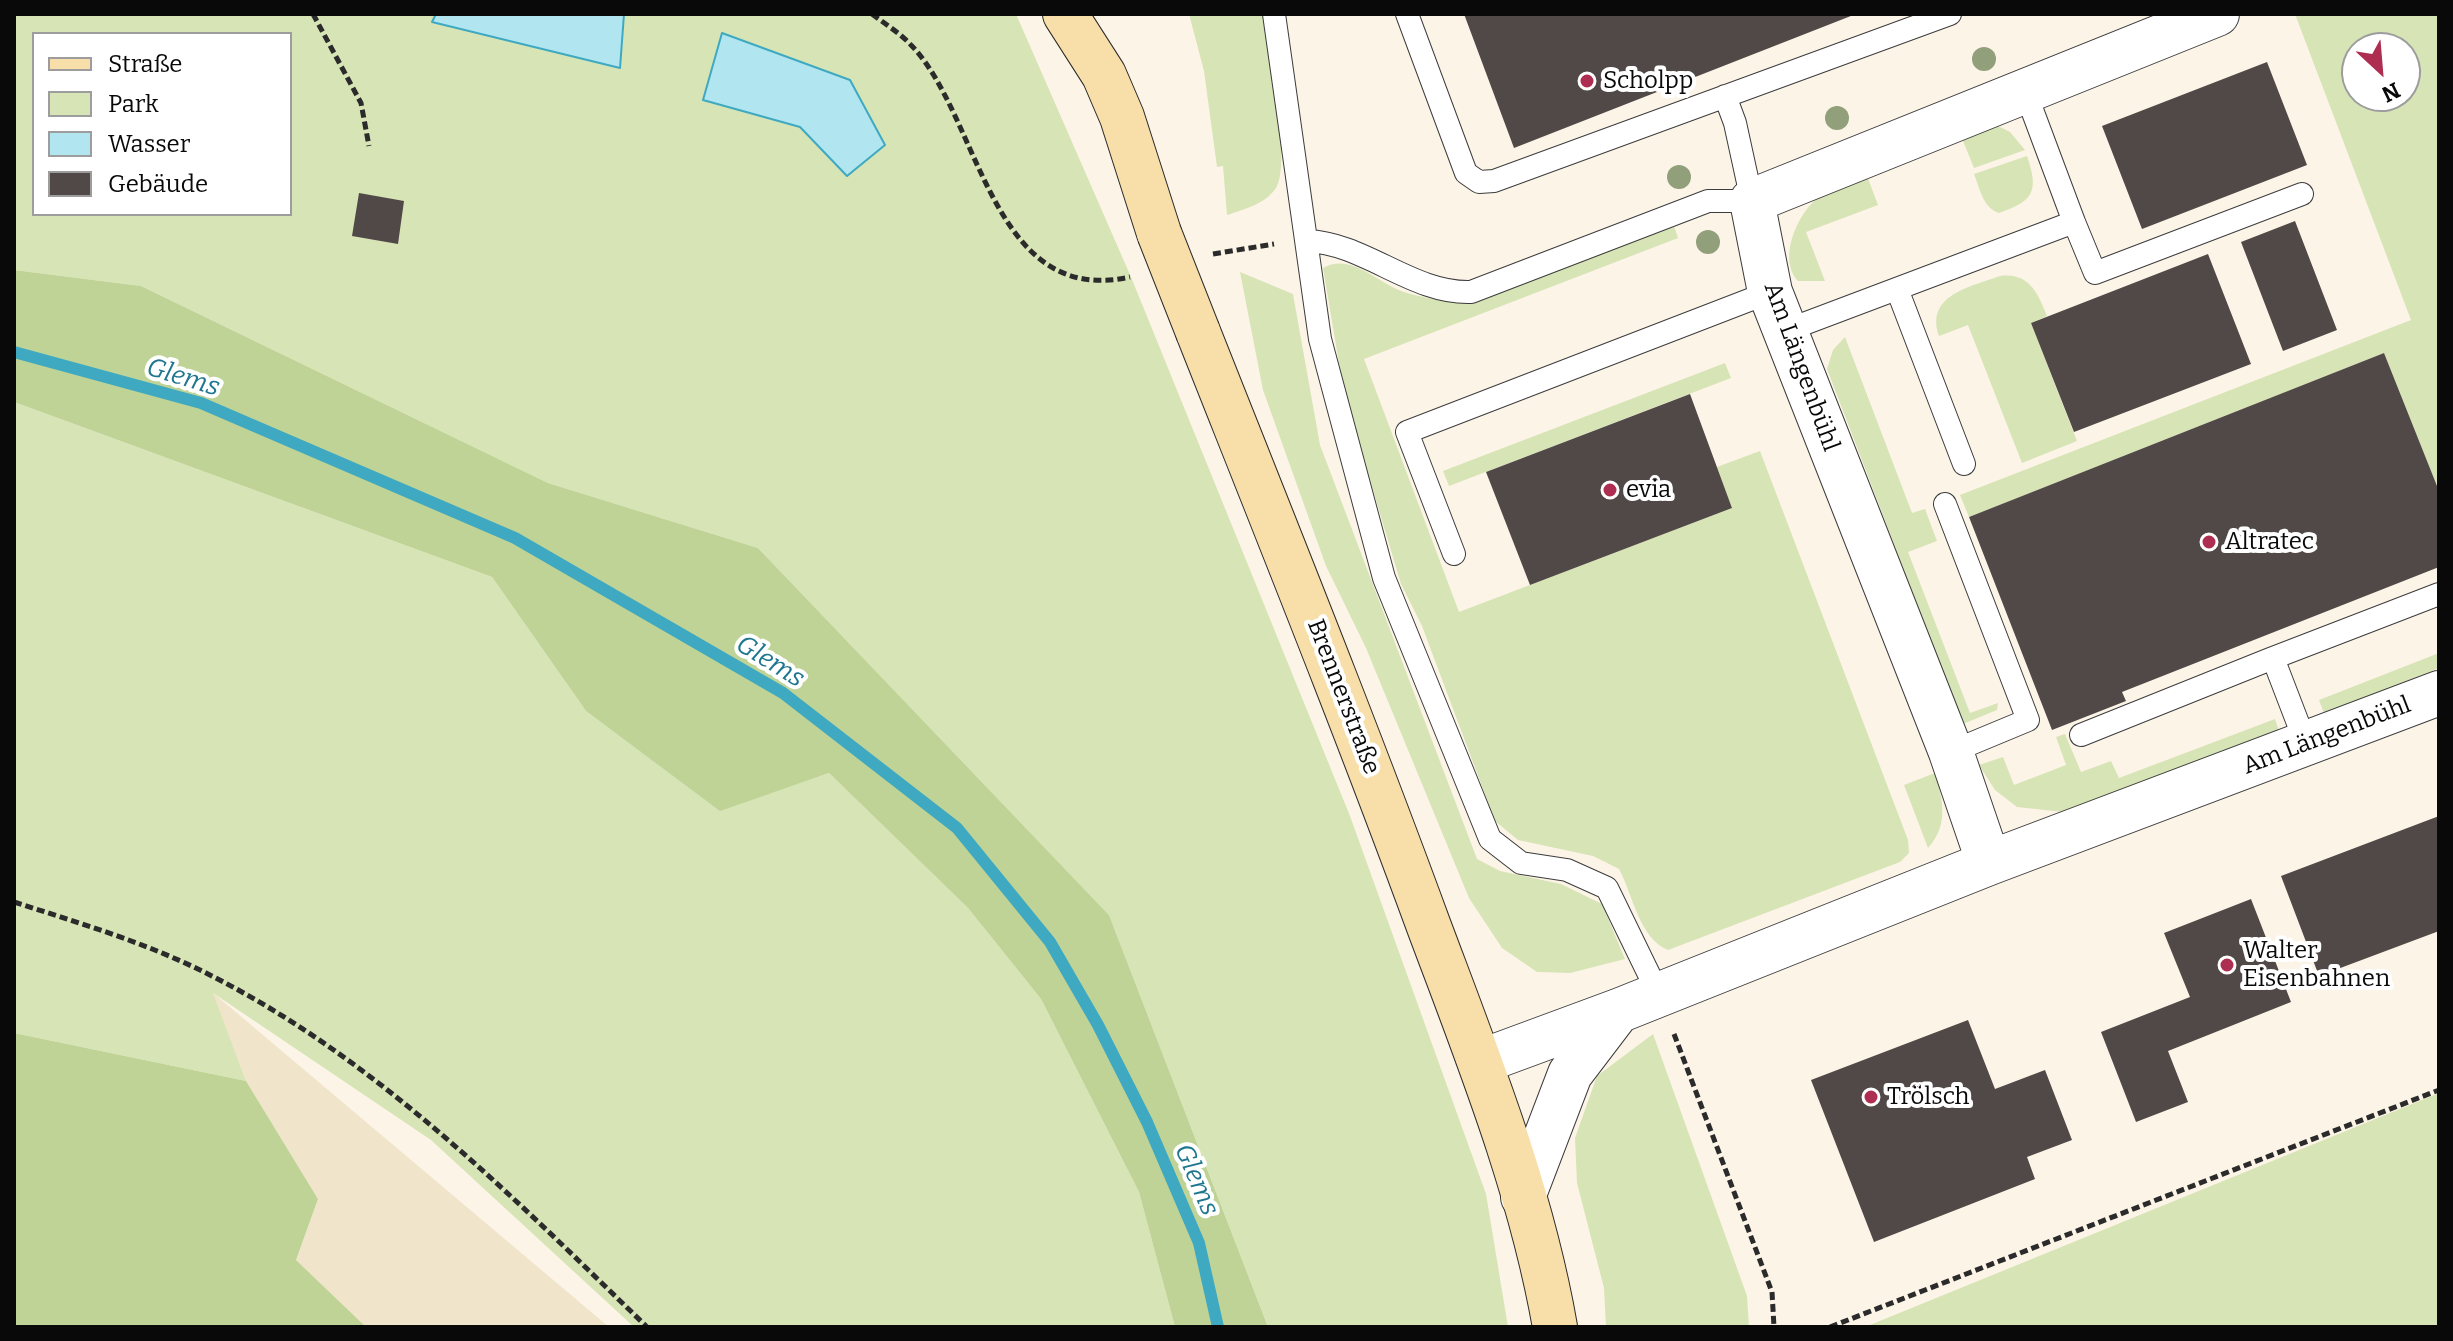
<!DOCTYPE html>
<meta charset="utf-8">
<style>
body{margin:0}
#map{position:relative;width:2453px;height:1341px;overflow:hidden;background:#fdf4e8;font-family:Bitter,serif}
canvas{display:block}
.frame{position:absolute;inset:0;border:16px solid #090909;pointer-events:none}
.legend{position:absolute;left:32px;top:32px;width:260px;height:184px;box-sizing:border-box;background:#fff;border:2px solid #9d9d9d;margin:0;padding:10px 14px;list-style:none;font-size:24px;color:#090909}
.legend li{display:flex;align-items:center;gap:16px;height:40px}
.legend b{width:40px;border:2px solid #9d9d9d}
.north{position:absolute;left:2341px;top:32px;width:80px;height:80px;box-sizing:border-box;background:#fff;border:2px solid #9d9d9d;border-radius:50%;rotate:154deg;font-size:22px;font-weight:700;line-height:32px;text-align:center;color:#090909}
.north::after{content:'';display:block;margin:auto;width:28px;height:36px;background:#ad2e50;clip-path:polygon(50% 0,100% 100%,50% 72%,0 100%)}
</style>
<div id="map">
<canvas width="2453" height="1341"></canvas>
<div class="frame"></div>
<ul class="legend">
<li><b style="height:10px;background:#f8dea8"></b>Straße</li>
<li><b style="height:22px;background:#d7e4b5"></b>Park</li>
<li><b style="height:22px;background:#b1e6f0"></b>Wasser</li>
<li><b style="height:22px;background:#514947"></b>Gebäude</li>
</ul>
<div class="north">N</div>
</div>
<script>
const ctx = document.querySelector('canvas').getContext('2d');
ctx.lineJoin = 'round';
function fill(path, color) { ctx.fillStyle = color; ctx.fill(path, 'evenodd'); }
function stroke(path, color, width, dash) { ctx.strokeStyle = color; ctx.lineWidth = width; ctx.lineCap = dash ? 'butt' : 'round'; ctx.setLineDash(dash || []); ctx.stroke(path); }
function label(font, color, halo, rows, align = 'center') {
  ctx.font = font + ' Bitter,serif'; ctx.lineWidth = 8; ctx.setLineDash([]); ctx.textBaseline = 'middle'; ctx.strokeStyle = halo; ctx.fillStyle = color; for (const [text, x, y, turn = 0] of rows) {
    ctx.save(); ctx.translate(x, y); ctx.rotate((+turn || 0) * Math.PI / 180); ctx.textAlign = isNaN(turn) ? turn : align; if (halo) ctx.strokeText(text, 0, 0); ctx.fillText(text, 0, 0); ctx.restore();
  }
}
fill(new Path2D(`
 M212,992L609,1327H366L296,1260L318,1199L246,1081Z`), '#f0e5cb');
fill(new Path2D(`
 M14,14H1016L1131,277L1350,816L1486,1194L1508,1327H1268L1109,915L758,548L548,483L141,286L14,270ZM34,34H290V214H34Z
 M1189,14H1264L1267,26C1271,57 1291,165 1276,188C1265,204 1245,209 1227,215L1223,166L1217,167L1204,71Z
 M2295,14H2439V491L2384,353L1969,517L1960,495L2411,320ZM2357,48H2405V96H2357Z
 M1994,124L2010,132L2025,150L1974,168L1961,136Z
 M2027,156C2039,191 2034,201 1999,213C1983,208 1980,189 1974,174Z
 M1866,173L1878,205L1806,232L1825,281H1798C1777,258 1798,212 1820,196C1833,186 1851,180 1866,173Z
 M1674,226L1678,238L1364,359L1459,612L1732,508L1717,467L1760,451L1908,840L1909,853L1900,862L1668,950C1639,938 1633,895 1619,869L1593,856L1518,840L1495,821L1422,626L1401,584L1344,393L1323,268C1351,252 1377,283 1404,292C1427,299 1449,302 1473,303Z
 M1240,272L1293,294L1320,445L1477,859L1500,871L1561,884L1602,904L1625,959L1570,973L1537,972L1502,948L1469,898L1366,648L1326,566L1263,390Z
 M2000,276C2029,272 2038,293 2047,316L2031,323L2077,441L2022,463L1968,325L1939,336C1925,295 1970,287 2000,276Z
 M1845,337L1912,513L1925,509L1937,541L1908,552L1970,713L1998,703L1997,710L1963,724L1827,369L1833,350Z
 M1725,363L1731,378L1449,486L1443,471Z
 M14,402L492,577L586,711L720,810L829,773L968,908L1041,999L1139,1192L1175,1327H634L431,1140L213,993L246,1081L14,1033Z
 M2439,653V668L2324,713L2319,700Z
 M2275,719L2279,731L2063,812L2017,807L1995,790L1979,765L2003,757L2014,785L2066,765L2056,737L2065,734L2081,772L2111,761L2119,778Z
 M1935,773C1943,800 1949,825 1928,848L1904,785Z
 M1653,1034L1747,1296L1749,1327H1606L1604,1288L1577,1183L1575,1138L1597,1076Z
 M2439,1093V1327H1865Z`), '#d7e4b5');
fill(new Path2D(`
 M14,270L141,286L548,483L758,548L1109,915L1268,1327H1175L1139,1192L1041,999L968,908L829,773L720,811L586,711L492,577L14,402Z
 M14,1033L246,1081L318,1199L296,1260L366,1327H14Z`), '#bfd396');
const water = new Path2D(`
 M436,14H624L620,68L432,22Z
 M722,33L850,80L885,145L847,176L800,127L703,100Z`);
fill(water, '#b1e6f0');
stroke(water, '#3ea9c1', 2);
stroke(new Path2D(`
 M14,352L201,403L515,538L783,693L957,828L1050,942L1098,1025L1147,1122L1199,1243L1218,1327`), '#3ea9c1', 12);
fill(new Path2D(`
 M1464,14H1856L1514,148Z
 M2267,62L2307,165L2142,229L2102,126Z
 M359,193L404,201L398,244L352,236Z
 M2295,221L2337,330L2283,351L2241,242Z
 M2208,254L2251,364L2074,432L2031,323Z
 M2384,353L2439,491V567L2122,692L2126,701L2052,730L1969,517Z
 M1690,394L1732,508L1530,585L1486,472Z
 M2439,816V931L2319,976L2281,876Z
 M2251,899L2291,1002L2168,1051L2188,1102L2136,1122L2101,1032L2190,997L2164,933Z
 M1968,1020L1995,1089L2045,1070L2072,1140L2027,1157L2035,1179L1874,1242L1811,1080Z`), '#514947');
const service = new Path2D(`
 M1274,14L1320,339L1384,578L1490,839L1521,863L1567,870L1607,888L1659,995
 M1407,14L1466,173L1479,182L1494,181L1950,14
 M2074,222L2095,273L2302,194
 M1307,241C1365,243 1412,294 1471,292L1708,201H1752L1735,123L1725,96
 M1897,289L1964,464
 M1785,331L2074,222L2025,91
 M1945,504L2028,720L1951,752
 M1454,554L1407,432L1770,292
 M2273,658L2439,594
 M2081,735L2273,658L2306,744`);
const minor = new Path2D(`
 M1989,863L1951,752L1770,292L1752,201L2217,14
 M1480,1062L1618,1011L1989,863L2439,693
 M1523,1197L1570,1074L1618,1011`);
const secondary = new Path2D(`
 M1065,14L1104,75L1122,117L1159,233
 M1198,332C1276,529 1355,725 1428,924C1477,1055 1531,1189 1555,1327`);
stroke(service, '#3c3c3c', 24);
stroke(minor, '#3c3c3c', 46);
stroke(secondary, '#2b2b2b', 46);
stroke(new Path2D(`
 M313,14L361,103L369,146
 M872,14C885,24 900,33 911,45C981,117 990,308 1130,277
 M1213,254L1274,244
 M14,902C79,923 147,943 208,974C377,1059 513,1197 647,1327
 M1674,1034L1772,1292L1774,1327
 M1830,1327L2439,1090`), '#2b2b2b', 5, [8, 4]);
stroke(service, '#fff', 22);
stroke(minor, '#fff', 44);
stroke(secondary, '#f8dea8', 44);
const secondaryBridge = new Path2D(`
 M1159,233L1198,332`);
stroke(secondaryBridge, '#2b2b2b', 46, []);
stroke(secondaryBridge, '#f8dea8', 44);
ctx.fillStyle = '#919f7a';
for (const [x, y] of [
 [1984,59],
 [1837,118],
 [1679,177],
 [1708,242]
]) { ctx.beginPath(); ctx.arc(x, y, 12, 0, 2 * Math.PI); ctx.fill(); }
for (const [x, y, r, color] of [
 [1587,81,8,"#ad2e50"],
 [1610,490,8,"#ad2e50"],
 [2209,542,8,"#ad2e50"],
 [2227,965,8,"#ad2e50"],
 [1871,1097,8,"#ad2e50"]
]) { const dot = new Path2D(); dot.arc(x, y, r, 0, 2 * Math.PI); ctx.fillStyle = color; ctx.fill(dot); stroke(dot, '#fff', 3); }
label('24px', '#090909', '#fff', [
 ["Scholpp",1603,81],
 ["evia",1626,490],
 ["Altratec",2225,542],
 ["Walter",2243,951],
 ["Eisenbahnen",2243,979],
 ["Trölsch",1887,1097]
], 'left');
label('24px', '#090909', '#fff', [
 ["Am Längenbühl",1801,367,70],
 ["Brennerstraße",1343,697,69],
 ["Am Längenbühl",2327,736,-21]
]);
label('italic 26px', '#1f768f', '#fff', [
 ["Glems",183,378,17],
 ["Glems",770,662,32],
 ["Glems",1196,1180,67]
]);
</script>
